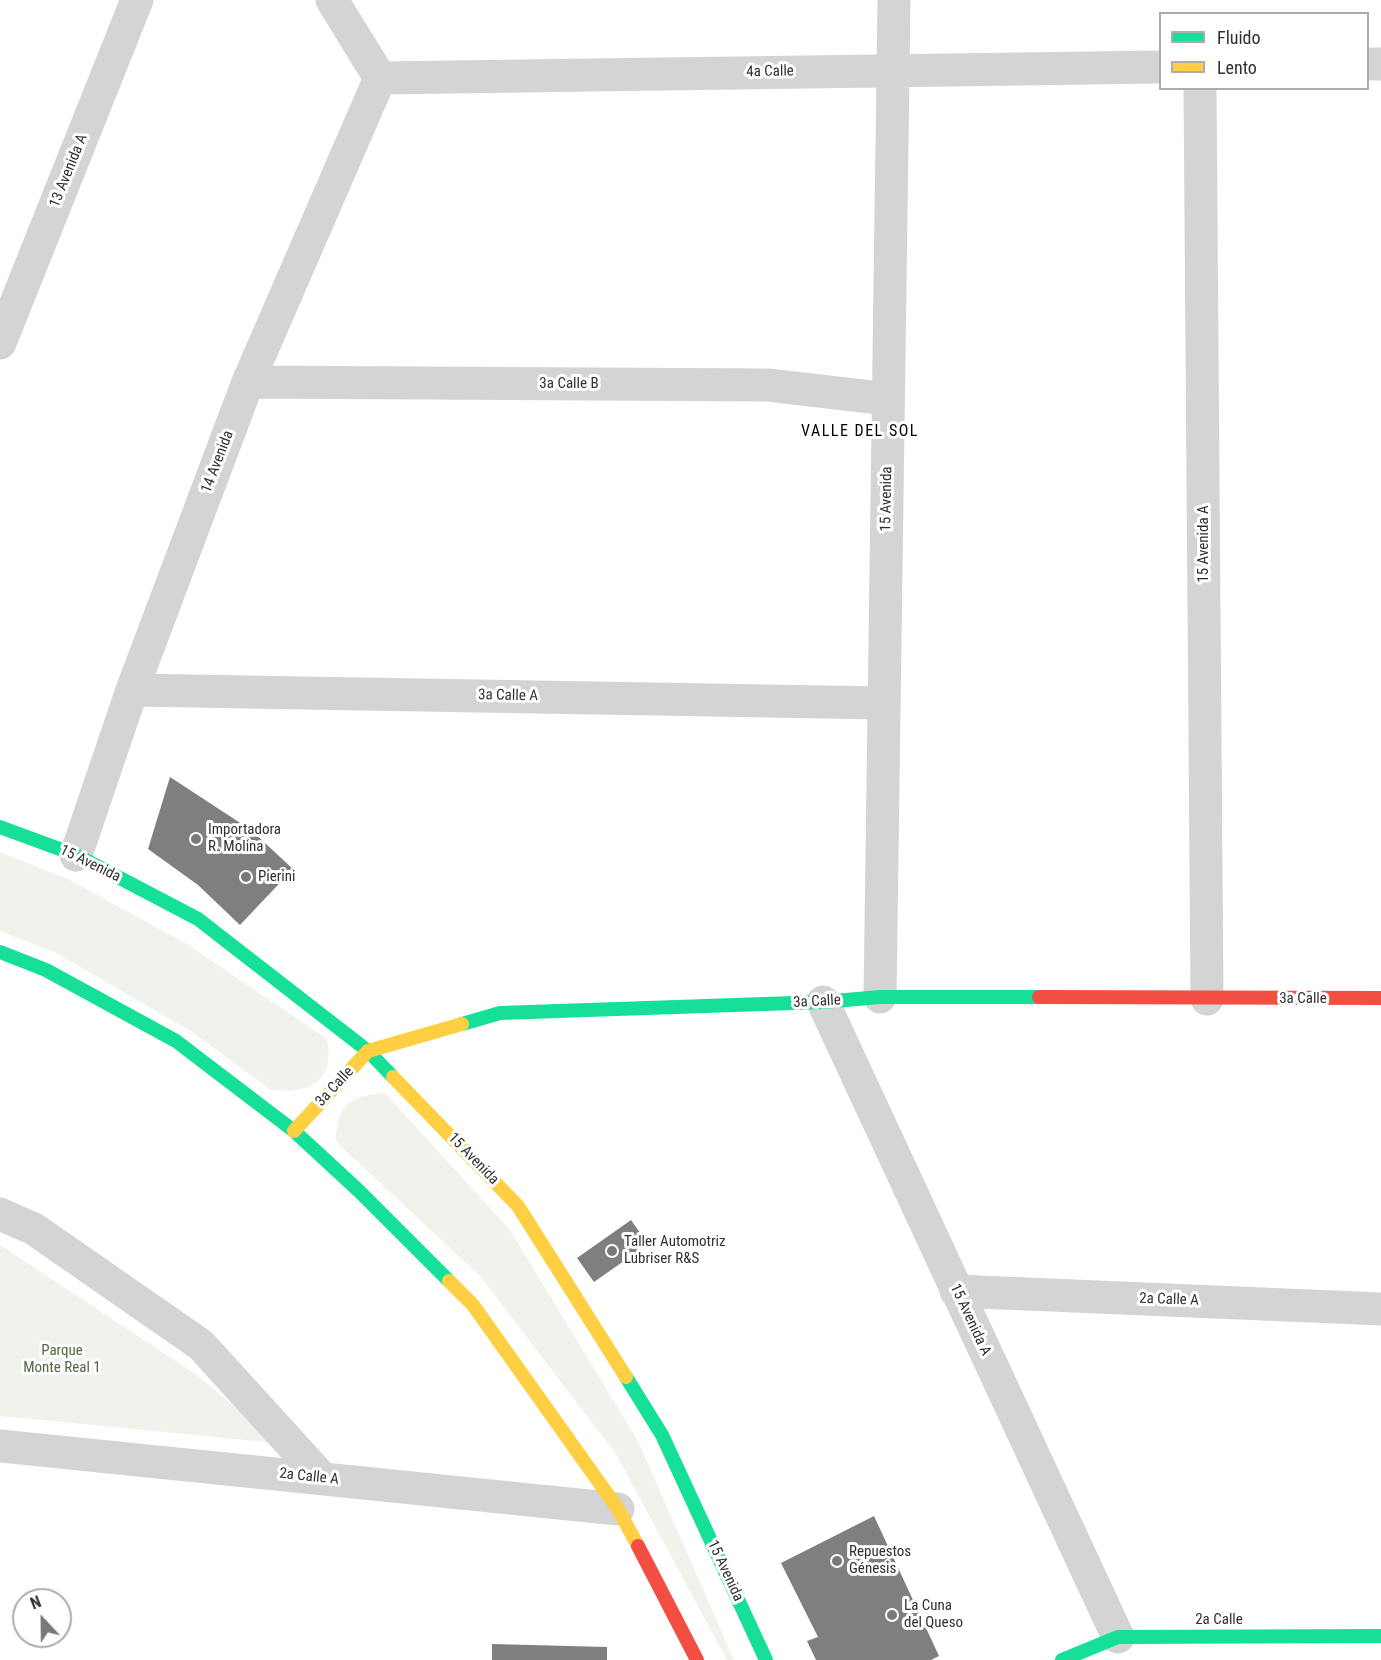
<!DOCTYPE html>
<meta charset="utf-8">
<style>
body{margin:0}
#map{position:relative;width:1381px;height:1660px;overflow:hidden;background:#fff;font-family:"Roboto Condensed",sans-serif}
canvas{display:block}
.legend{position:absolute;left:1159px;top:12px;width:210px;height:78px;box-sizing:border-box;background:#fff;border:2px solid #acacac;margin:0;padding:8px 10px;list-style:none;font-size:18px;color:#303030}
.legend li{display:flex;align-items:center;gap:12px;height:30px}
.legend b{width:30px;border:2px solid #acacac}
.north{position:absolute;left:12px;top:1588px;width:60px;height:60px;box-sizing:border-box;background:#fff;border:2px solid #acacac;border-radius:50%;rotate:338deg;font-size:16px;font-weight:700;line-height:24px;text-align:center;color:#303030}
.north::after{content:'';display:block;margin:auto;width:21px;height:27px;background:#787878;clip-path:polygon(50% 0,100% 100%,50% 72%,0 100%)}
</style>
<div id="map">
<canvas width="1381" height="1660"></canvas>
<ul class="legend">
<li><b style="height:8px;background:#16e098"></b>Fluido</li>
<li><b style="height:8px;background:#ffcf43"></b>Lento</li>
</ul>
<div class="north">N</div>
</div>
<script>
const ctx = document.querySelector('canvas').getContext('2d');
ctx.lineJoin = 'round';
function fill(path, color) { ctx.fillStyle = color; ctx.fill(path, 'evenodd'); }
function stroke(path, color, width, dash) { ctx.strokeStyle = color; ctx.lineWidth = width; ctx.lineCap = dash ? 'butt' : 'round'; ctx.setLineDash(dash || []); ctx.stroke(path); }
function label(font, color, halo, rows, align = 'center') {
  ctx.font = font + ' "Roboto Condensed",sans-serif'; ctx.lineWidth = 6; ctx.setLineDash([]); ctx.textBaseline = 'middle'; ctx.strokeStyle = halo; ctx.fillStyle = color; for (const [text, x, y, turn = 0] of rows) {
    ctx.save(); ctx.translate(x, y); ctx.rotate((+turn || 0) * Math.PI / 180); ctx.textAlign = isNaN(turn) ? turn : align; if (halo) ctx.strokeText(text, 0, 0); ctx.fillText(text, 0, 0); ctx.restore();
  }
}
fill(new Path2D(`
 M0,852L70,880L187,944L327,1039L329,1052L327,1068L318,1082L306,1088L288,1091L271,1090L192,1032L56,953L0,931Z
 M385,1093L510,1230L638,1441L734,1660H727L616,1454L480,1276L336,1142C336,1106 350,1095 385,1093Z
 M0,1245L197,1375L277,1443L0,1416Z`), '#f0f2ec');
fill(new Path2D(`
 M170,777L251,830L293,869L240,925L198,885L148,849Z
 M631,1220L648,1244L594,1282L577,1258Z
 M874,1516L939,1656L931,1660H816L807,1641L818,1637L781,1563Z
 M492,1644L607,1647V1660H492Z`), '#7f7f7f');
stroke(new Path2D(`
 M332,0L380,78
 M1368,64H1381
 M380,78L1160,67
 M1200,88L1207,999
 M0,343L137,0
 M248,382L768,385L888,399
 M132,690L884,703
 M76,855L132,690L248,382L380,78
 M880,997L894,0
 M823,1002L1118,1637
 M0,1214L34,1229L201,1345L323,1479
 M956,1291L1381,1309
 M0,1446L618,1509`), '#d4d4d4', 33);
stroke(new Path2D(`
 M0,827L76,855L198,919L368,1051L393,1077
 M0,952L46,970L176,1041L294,1131L359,1191L449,1281
 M462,1024L500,1013L823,1002L880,997H1039
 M626,1377L662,1435L766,1660
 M1062,1660L1118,1637L1381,1636`), '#16e098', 14);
stroke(new Path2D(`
 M393,1077L518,1206L626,1377
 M294,1131L368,1051L462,1024
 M449,1281L473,1305L618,1509L638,1546`), '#ffcf43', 14);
stroke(new Path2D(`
 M1039,997L1381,998
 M638,1546L697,1660`), '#f24e42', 14);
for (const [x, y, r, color] of [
 [196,839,6,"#787878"],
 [246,877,6,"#787878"],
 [612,1251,6,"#787878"],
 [837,1561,6,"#787878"],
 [892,1615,6,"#787878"]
]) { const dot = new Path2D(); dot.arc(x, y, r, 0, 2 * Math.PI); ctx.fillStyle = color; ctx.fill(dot); stroke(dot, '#fff', 2); }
label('15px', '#303030', '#fff', [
 ["4a Calle",770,72,-1],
 ["13 Avenida A",69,171,-68],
 ["3a Calle B",569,384],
 ["14 Avenida",218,462,-69],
 ["15 Avenida",887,499,-89],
 ["15 Avenida A",1204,544,-90],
 ["3a Calle A",508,696,1],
 ["15 Avenida",90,864,26],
 ["3a Calle",1303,999],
 ["3a Calle",817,1002,-3],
 ["3a Calle",335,1087,-47],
 ["15 Avenida",473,1159,46],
 ["2a Calle A",1169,1300,2],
 ["15 Avenida A",970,1320,65],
 ["2a Calle A",309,1477,6],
 ["15 Avenida",725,1571,65],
 ["2a Calle",1219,1620]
]);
label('15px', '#303030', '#fff', [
 ["Importadora",208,830],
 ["R. Molina",208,847],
 ["Pierini",258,877],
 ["Taller Automotriz",624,1242],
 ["Lubriser R&S",624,1259],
 ["Repuestos",849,1552],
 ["Génesis",849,1569],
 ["La Cuna",904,1606],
 ["del Queso",904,1623]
], 'left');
label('15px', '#536841', '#fff', [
 ["Parque",62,1351],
 ["Monte Real 1",62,1368]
]);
ctx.letterSpacing = '1.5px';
label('16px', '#000', '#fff', [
 ["VALLE DEL SOL",860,432]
]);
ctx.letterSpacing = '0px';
</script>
